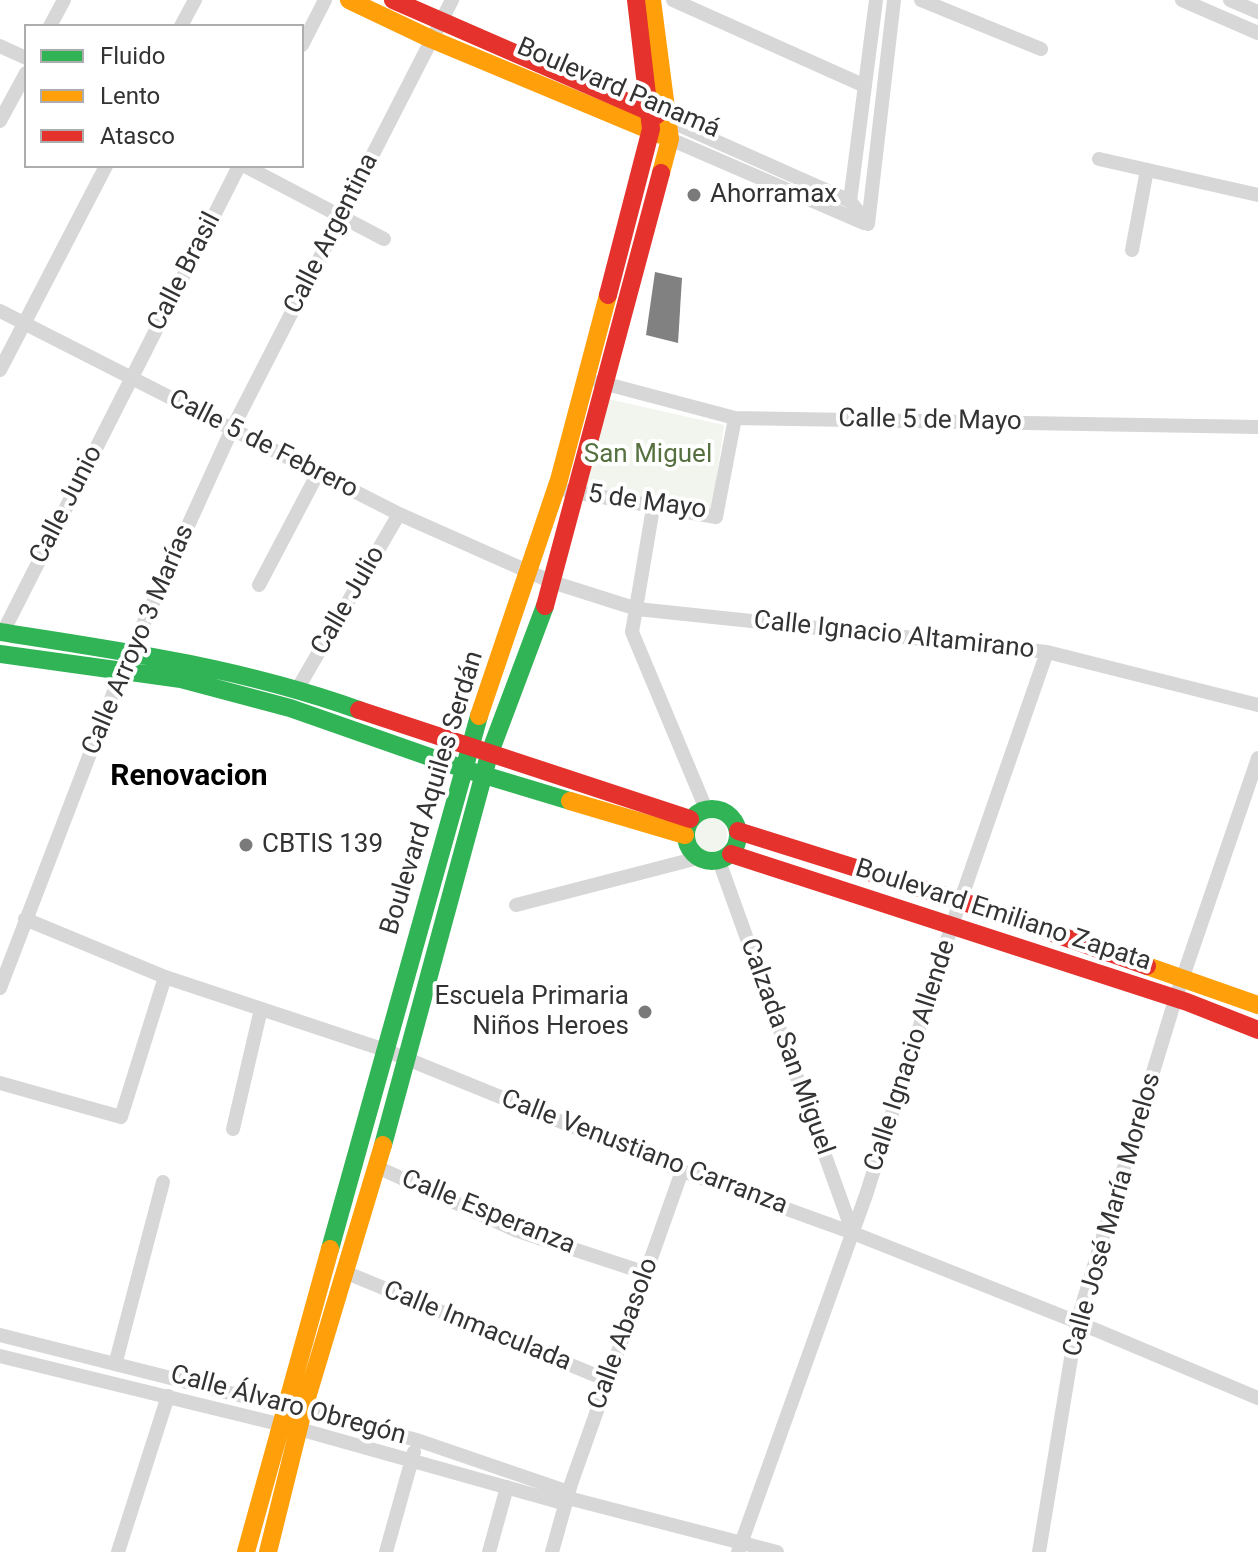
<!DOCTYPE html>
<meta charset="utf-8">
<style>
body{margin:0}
#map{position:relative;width:1258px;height:1552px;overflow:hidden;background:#fff;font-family:Roboto,sans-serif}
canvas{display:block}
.legend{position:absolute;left:24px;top:24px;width:280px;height:144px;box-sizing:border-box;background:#fff;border:2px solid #adadad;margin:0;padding:10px 14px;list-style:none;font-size:24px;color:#333}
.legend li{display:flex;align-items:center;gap:16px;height:40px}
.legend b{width:40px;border:2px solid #adadad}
</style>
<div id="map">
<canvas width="1258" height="1552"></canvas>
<ul class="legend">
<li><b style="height:10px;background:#30b455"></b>Fluido</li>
<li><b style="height:10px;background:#ff9f0a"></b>Lento</li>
<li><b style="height:10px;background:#e5322d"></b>Atasco</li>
</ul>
</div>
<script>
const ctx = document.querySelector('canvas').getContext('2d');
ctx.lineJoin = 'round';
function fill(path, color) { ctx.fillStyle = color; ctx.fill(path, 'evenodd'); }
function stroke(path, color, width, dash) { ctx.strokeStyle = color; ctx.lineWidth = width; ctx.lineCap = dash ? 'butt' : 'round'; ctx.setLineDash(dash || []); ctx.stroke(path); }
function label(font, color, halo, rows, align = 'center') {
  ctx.font = font + ' Roboto,sans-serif'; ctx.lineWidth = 8; ctx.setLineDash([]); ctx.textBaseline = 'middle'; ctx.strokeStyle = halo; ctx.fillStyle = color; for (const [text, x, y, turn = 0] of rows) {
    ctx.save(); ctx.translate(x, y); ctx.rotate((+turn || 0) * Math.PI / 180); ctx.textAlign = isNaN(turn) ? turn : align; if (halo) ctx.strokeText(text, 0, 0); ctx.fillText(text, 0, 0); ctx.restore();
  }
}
fill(new Path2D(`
 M608,399L724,425L712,510L584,489Z
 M691 835a18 18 0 1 1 36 0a18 18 0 1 1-36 0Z`), '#f1f5ed');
fill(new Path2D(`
 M655,272L682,278L678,343L646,335Z`), '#818181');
stroke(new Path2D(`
 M673,0L865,86
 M921,0L1041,49
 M1182,0L1258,33
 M1230,0L1258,12
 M50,26L64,0
 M181,26L195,0
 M302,45L325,0
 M0,46L26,58
 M668,120L850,201L868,224
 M0,121L26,73
 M670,139L864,223
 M1099,159L1258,195
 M245,166L384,239
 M850,201L876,0
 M868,224L894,0
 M1132,250L1147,170
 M0,311L399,514L552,582L637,609L1047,652L1258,705
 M0,370L106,166
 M599,382L735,418L1258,427
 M568,491L716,517L735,418
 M653,508L632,632L706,809
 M259,585L318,473
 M3,632L239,166
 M298,688L399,514
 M719,861L853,1233
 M516,905L698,858
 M25,919L165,977L385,1050L682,1171L853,1233L1077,1322L1258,1398
 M0,988L121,673L232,429L452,0
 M0,1083L121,1117L165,977
 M233,1129L261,1009
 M377,1167L515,1230L646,1273
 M347,1273L607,1380
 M0,1335L417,1440L563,1490L568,1498
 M0,1356L299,1429L559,1502L568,1498L777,1552
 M116,1361L163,1182
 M118,1552L168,1396
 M386,1552L414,1452
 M489,1552L507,1487
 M552,1552L571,1484L682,1171
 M738,1552L866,1195L952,925L1047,652
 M1039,1552L1077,1322L1175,1000L1258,758`), '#d7d7d7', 14);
stroke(new Path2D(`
 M0,632C124,651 241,668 359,710
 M0,654L181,679L290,708L464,769L570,801
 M686 835a26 26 0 1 1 52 0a26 26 0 1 1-52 0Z
 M383,1145L489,755L545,606
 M330,1249L479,716`), '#30b455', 18);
stroke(new Path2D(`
 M349,0L431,39L661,135
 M652,0L670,139L661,173
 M479,716L559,480L608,295
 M570,801L685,835
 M1147,966L1258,1005
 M246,1552L330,1249
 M268,1552L303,1411L383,1145`), '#ff9f0a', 18);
stroke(new Path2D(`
 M393,0L657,115
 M608,295L651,129L636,0
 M545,606L661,173
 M359,710L690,819
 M738,831L961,901L1147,966
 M731,854L1187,1002L1258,1030`), '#e5322d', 18);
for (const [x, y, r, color] of [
 [694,195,8,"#7a7a7a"],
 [246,845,8,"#7a7a7a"],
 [645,1012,8,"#7a7a7a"]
]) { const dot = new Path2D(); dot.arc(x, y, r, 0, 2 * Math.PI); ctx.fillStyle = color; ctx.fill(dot); stroke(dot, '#fff', 3); }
label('26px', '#333', '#fff', [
 ["Boulevard Panamá",618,89,23],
 ["Calle Argentina",332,234,-63],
 ["Calle Brasil",185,272,-63],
 ["Calle 5 de Mayo",930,421,1],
 ["Calle 5 de Febrero",263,445,27],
 ["5 de Mayo",647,503,8],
 ["Calle Junio",67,505,-63],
 ["Calle Julio",349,601,-60],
 ["Calle Ignacio Altamirano",894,636,6],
 ["Calle Arroyo 3 Marías",139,640,-67],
 ["Boulevard Aquiles Serdán",433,793,-73],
 ["Boulevard Emiliano Zapata",1003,916,18],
 ["Calzada San Miguel",786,1047,70],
 ["Calle Ignacio Allende",911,1056,-72],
 ["Calle Venustiano Carranza",644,1153,21],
 ["Calle Esperanza",488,1213,22],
 ["Calle José María Morelos",1113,1215,-74],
 ["Calle Inmaculada",477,1327,22],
 ["Calle Abasolo",624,1334,-70],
 ["Calle Álvaro Obregón",288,1406,15]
]);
label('26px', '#333', '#fff', [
 ["Ahorramax",710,195],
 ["CBTIS 139",262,845],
 ["Escuela Primaria",629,997,"right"],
 ["Niños Heroes",629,1027,"right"]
], 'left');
label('26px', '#56703f', '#fff', [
 ["San Miguel",648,455]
]);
label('bold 30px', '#000', '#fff', [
 ["Renovacion",189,777]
]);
</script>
